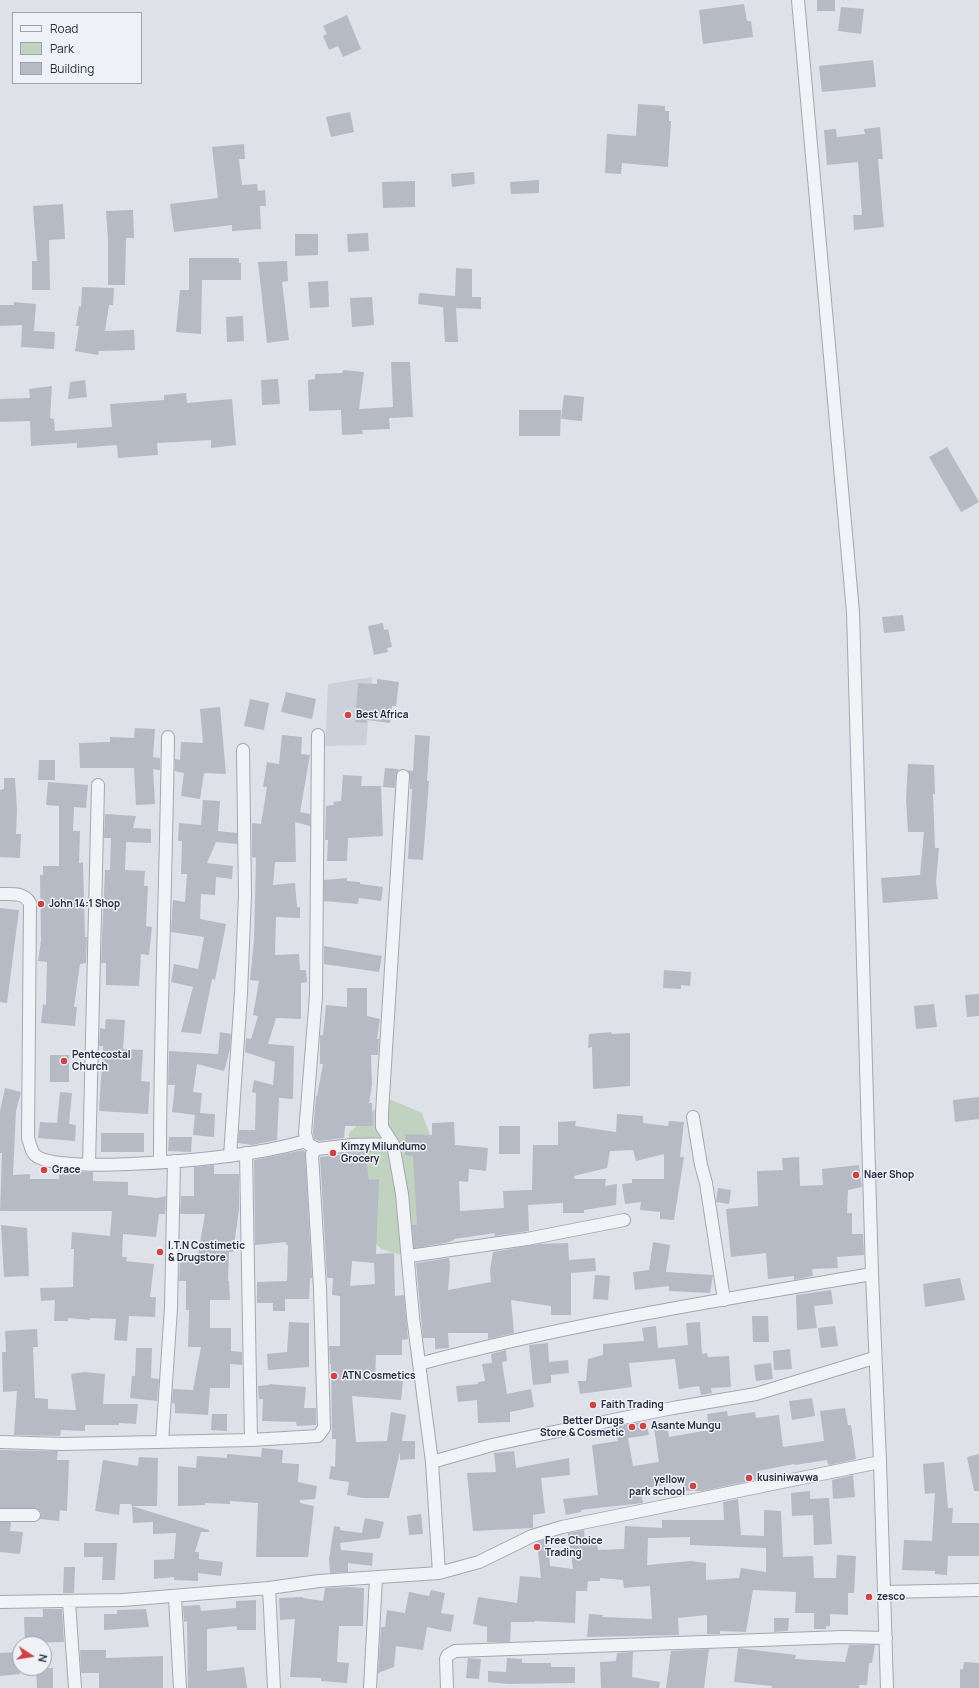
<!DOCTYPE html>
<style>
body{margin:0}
#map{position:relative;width:979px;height:1688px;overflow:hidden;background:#dfe1e8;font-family:Manrope,sans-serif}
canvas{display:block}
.legend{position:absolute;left:12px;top:12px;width:130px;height:72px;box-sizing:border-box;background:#eef1f6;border:1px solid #9fa3ad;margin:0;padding:5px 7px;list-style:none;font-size:12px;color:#282d3f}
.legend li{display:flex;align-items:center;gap:8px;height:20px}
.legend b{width:20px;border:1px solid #9fa3ad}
.north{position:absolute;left:12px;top:1636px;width:40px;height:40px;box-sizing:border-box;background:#eef1f6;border:1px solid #9fa3ad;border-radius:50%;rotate:102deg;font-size:11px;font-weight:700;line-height:16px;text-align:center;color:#282d3f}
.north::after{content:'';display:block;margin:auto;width:14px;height:18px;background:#ce4345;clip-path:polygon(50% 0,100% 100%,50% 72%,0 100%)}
</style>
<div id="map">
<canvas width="979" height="1688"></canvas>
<ul class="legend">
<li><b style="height:5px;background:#f2f3f7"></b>Road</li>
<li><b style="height:11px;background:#c2d2c0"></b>Park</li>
<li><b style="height:11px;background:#b6bac5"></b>Building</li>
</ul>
<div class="north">N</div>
</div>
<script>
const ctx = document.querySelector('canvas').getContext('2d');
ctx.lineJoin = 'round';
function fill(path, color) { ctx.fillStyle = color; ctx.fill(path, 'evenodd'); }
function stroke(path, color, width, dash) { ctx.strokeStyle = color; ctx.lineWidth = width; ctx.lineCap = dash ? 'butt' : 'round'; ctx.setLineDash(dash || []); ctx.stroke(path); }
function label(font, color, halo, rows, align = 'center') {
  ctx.font = font + ' Manrope,sans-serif'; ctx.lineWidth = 3; ctx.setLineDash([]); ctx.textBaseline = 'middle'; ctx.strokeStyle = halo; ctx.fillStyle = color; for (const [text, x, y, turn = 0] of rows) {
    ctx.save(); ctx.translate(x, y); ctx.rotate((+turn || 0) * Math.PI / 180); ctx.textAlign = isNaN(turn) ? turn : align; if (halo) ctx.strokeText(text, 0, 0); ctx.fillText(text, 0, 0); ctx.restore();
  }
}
fill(new Path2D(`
 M372,677L366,745L325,746L328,684Z`), '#cdd0da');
fill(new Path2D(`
 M387,1098L422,1113L440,1163L432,1243L411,1258L381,1249L344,1210L349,1133Z`), '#c2d2c0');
fill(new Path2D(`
 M817,0H835V11H817Z
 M744,4L747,21H751L753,37L703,44L699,10Z
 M841,7L864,9L861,34L838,31Z
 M347,15L361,49L343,57L338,46L329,50L323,36L327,34L323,26Z
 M873,60L876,87L822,92L819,66Z
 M638,104L665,106V111H669V121H671L668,167L622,163L621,174L605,173L607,134L636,136Z
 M350,112L354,132L331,137L326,117Z
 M880,127L883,159H878L884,227L854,230L853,215H862L858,162L827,165L824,130L836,129L837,137L865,134L864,129Z
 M244,144L245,159H239L242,185L257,184L258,191L265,190L266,206H260L261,229L232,231V225L174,232L170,204L218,198L212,147Z
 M474,172L475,184L452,187L451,174Z
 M539,180V193L511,194L510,182Z
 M415,181V207L383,208L382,182Z
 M63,204L65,239L49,240L50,290H32V261H37L33,206Z
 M133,210L134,238H126L125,285H108V239L106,211Z
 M368,233L369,251L348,252L347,234Z
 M295,234H318V255L295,256Z
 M189,258H239V263H241V280H202L201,334L176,332L180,290H189Z
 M287,261L288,281L282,282L289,340L267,343L258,262Z
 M456,268L472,269V297H481V309L456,308L458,342H445L443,307L418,304L419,293L455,296Z
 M328,281L329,307L310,308L308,282Z
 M82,287L114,288L113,305H109L105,331L134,330L135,350L99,351L98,355L75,351L79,326H76L79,306L81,307Z
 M372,297L374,325L352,327L350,298Z
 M14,302L36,304L34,331L55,332L54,349L21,347L22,325L0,326V305H14Z
 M243,316L244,341L227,342L226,317Z
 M391,362H410L413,417L389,418L390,429L362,430L363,434L342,435L341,410L309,411L308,380L315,379V374L342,373L343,370L364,372L359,409L393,407Z
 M278,379L280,404L262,405L261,380Z
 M85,380L87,397L68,399L70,382Z
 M52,386L50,418L54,419L55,431L112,427L110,404L164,400V395L186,393L187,403L232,399L236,445L211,448V440L157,443L158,455L118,458L117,445L77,448V443L31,446L30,421L0,422V399L30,398L29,389Z
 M564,395L584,397L582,421L561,419Z
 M519,410H561L560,436H519Z
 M947,447L979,502L961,512L929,457Z
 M903,615L905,631L884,633L882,617Z
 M383,623L384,630L388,629L392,647L387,648L388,652L374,655L368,626Z
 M377,679L399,682L396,706H392L390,723L367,720L366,723L355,722L358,683L377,684Z
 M286,692L316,699L312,719L281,712Z
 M250,699L269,703L264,730L244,726Z
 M220,707L226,774L204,773L200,799L181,796L184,773L175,771V759L180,760L181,742L203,743L200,709Z
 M135,728L155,729L153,757L160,758V770L153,769L155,804L136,805L134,768H80L79,743L110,742V737L134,738Z
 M282,735L302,737L301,754L310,755L300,812L310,814V826L295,822L296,862H275L273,885L295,883L297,907H300V918L276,917L275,955L299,954L300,970H306L307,982L301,983V1019L276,1018L268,1044L294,1046L293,1099L279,1098L277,1140L252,1145L238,1143L239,1130H255L256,1093L252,1092L254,1080L273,1085L275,1062L245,1052L246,1038L251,1039L258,1016L253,1015L259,981L250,980L254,940L256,858L252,857V823L261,824L267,787H263L267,762L279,764Z
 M415,735L430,736L427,781H429L423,860L408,859L412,789H410V776L408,770L413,771Z
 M39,760H55V780H38Z
 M908,764L934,765L935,794H933L935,848H939L936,882L938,899L883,903L881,878L920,875L924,832H908L906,800Z
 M385,768L399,769L396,775L395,788L383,787Z
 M343,775L362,776L361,786H381L383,836L348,838L347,861H327L328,840H325L326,806L334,805L333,802L341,801Z
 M4,778H15L17,810L16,834H21L20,858L0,857V790L4,789Z
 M48,782L88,785L86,808L74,807L73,831H80L79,863L83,862L85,937H87L86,963L80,964L74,1007H77L75,1026L41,1023L43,1004L46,1005L47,962L38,961L41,941L40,875H43V866H59V806L46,805Z
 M203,800L220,801L218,831L237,833V844L216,842L207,863L233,866L232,879L216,877L215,895L201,894L200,919L226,924L215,980L212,979L201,1034L181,1032L193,987L171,982L174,964L198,969L204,937L171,932L173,900L185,902L187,874H181L182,841H178L179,823L201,825Z
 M105,814L136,816L133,828L151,829V843L126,842L125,870L145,871L144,886H148L146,926L152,927L149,955L141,954L139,986L106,985V963H101L102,937L105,870H110L111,838H104Z
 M347,878V881L360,882V884L383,887L381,901L359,898L358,904L324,901V880Z
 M0,908L19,910L7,1003L0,1002Z
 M324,946L382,956L379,972L324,964Z
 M664,970L691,972L690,986L681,985V989L663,988Z
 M347,988H367V1016L380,1019L377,1039H379L378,1055H371L372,1085L369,1103H372L373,1126H345L344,1138L319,1141L314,1139L313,1132L316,1096H317L323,1064H320V1035H323L326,1005L347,1007Z
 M979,994V1016L967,1017L965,995Z
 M934,1004L937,1027L916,1029L914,1006Z
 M106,1019L125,1020L123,1049L143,1050L141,1081L150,1082L148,1114L99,1111L103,1046H99L100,1028L105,1029Z
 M220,1032L231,1034L230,1049L224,1071L197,1064L193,1092L202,1093L200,1113L215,1114L214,1137L193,1135L195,1115L172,1112L175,1085H168L169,1051L218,1054Z
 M611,1032L612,1034L630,1033V1086L593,1089L592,1047L588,1048L589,1034Z
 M50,1055H69V1082H50Z
 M5,1088L21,1092L16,1111L13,1175L30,1174V1179H59V1171L93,1172V1181L128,1182V1195L158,1198L166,1196L165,1214H159L156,1237L123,1234L122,1257H127L126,1261L154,1264L150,1297H156L155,1317L129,1316L127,1341L114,1340L116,1319L90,1318V1320L68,1318V1321H54L55,1300L41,1301L40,1288L73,1287L74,1249H71L72,1232L110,1236L112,1211H0L2,1153H0V1111Z
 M60,1092L72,1093L69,1124L76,1125L75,1141L38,1138L40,1122L57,1123Z
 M979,1097V1119L955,1122L953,1100Z
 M617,1114L643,1116V1123L668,1126L669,1121L684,1122L680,1157H684L674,1220L660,1219V1212L640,1210L641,1202L625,1204L622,1184L632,1183V1179H664V1154L636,1161L633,1150L610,1151L607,1168L574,1176L575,1179H606L605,1186L617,1184L616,1205L584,1210V1213H563V1203L528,1205L529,1231L494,1236L495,1233L454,1239V1240L446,1243L414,1248L412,1225H417L413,1156L405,1155V1134L432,1135V1123L454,1122L455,1145L488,1148L486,1171L469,1169L468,1182L459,1181L460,1211L504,1208L503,1191L532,1190L533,1145H558V1122L576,1121L575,1126L616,1132Z
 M499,1126H520V1154H499Z
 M101,1133H144V1152H101Z
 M169,1137H192L191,1152L168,1151Z
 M303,1150L305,1151L312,1278H310L309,1299H285V1311H273V1303H257V1282L287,1281L288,1245H286V1242L255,1245L254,1160Z
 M365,1152L369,1180L379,1179L376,1254L394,1253L395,1296L404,1295L408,1339L402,1340V1355H376L375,1379L403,1381L401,1400L352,1396L356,1442L387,1441L391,1412L406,1415L402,1441H415V1459L400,1460V1452L389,1498H363L347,1495L349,1482L329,1479L331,1466L335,1467L336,1439H332L331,1364H330L329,1346H340V1296L332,1295L333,1278H327L320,1157ZM352,1261L374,1263L375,1284L350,1286Z
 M799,1157L800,1186L823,1185L822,1169L859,1165L862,1187L848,1190L847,1213H852V1234H863L864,1255L837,1257L838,1268L812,1269L813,1276L794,1280V1276L768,1279L766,1253L731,1257L726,1209L758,1206L757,1171L783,1170L782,1158Z
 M214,1165V1174H239V1210L233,1252H229L228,1281H229L230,1300H210V1328H231V1351L242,1352V1365L230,1364V1388H210L208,1415L175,1413V1404L172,1403L173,1389L193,1390L201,1347H188L189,1310H186V1281H179L180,1260H197L205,1214H180L181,1196H194V1167Z
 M718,1188L731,1190L729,1204L716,1202Z
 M1,1225L27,1228L29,1276L4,1277Z
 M653,1242L670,1245L666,1272L713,1275L710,1293L669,1291V1286L635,1290L633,1272L649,1270Z
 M568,1243L569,1260L595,1258L596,1271L571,1273V1315H551V1306L511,1300L514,1333L488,1339V1333H448L449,1348L435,1349V1338H423L416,1263L449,1258L450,1266L448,1290L491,1282L490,1270L493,1252L538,1244Z
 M595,1275L610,1276L608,1300L593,1299Z
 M960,1278L965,1300L925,1307L923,1284Z
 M831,1290L833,1304L814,1306L817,1328L797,1330L796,1295Z
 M752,1316H768L769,1342H753Z
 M289,1322L309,1323V1367L268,1370L267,1354L287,1352Z
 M700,1322L702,1354L707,1353L708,1357L729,1356L731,1387L711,1388L712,1393L701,1395L699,1386L679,1389L675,1359L629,1363L632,1387L580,1394L578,1381H586L588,1359L603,1355V1344L644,1341L642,1328L656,1326L658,1348L688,1345L686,1323Z
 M835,1326L838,1346L821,1348L818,1328Z
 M37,1329L38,1347H33L35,1398L48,1399V1409L76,1410L71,1374L84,1372L105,1374L103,1404H138L136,1424L119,1423V1425H85V1431L61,1430L60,1436L14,1435L17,1391L3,1392L2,1352H6L5,1331Z
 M548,1343L549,1362L568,1360L569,1373L551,1375V1383L533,1385L529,1345Z
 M136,1348H152L151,1378L159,1379L157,1401L130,1398L132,1376H135Z
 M790,1349L792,1369L774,1370L773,1351Z
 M506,1350L507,1361L502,1362L507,1394L531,1389L534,1407L510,1412V1422L478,1423L477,1400L458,1402L456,1386L478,1384V1382L485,1381L482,1364L492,1363L491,1354Z
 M771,1363L773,1379L756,1381L754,1365Z
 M269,1384L306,1387L304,1408H316V1425L297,1426L296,1422L262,1421L263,1399H259L258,1386L269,1385Z
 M812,1398L815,1416L792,1420L789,1401Z
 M845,1408L848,1425H851L856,1459L830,1465L828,1464L827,1460L795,1465L794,1464L758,1471L759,1479L702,1491H684V1481L641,1489L643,1503L588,1509L581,1510V1512L566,1515L563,1499L598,1495L592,1445L618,1441L615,1427L646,1421L649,1435L628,1438L633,1466L659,1462L654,1428L667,1425L669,1437L709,1430L707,1414L727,1411L728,1416L755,1412L756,1418L779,1415L783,1447L824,1441L820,1411Z
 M212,1414H227V1431L211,1430Z
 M262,1448L283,1450L282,1463L299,1464L298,1482L317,1486L315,1499L300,1500V1503L314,1506L308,1557H256L258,1503L230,1501V1504L205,1503V1505L178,1506V1466L196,1468L197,1456L227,1458V1454L261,1457Z
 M0,1450L58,1451L57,1460H69L67,1511L60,1510L59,1521L40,1519L41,1512L34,1508H0Z
 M514,1451L516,1468L569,1458L570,1475L541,1478L545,1513L533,1515V1528L473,1531L467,1473L496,1472L494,1453Z
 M979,1454V1491H974L967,1457Z
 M139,1457L158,1458L157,1506H132L131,1504H120L119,1515L95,1511L103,1460L138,1466Z
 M944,1462L948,1508H953L952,1523H979V1556H948L947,1575L935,1574V1571L902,1570L904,1540L932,1541L935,1493L925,1494L923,1464Z
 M853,1475L855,1497L833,1499L832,1480Z
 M810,1491V1499L829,1498L832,1544L814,1545L813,1515L792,1516L791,1493Z
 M738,1499L741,1535L764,1536V1510L781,1511L783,1557L813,1556L814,1578H836L837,1555L856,1556L854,1593H848V1615L830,1614V1626H826V1629H814V1613H795L796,1592L753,1590L746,1632L720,1631V1634H707V1615L678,1618L679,1635L587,1637L589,1614L603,1615L602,1617L652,1619L650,1586L624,1588L623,1580L600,1578V1581H588L587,1591H576L575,1623L535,1621V1622H511L510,1642H487V1627L473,1624L478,1597L517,1603L520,1576L541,1578L537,1542L548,1539L550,1566L573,1569L568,1533L584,1530L585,1542L596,1540L598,1550L624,1549L625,1526L662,1528V1520H724L723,1502ZM690,1537V1545L766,1548V1572L741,1568L739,1578L706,1580V1563L691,1561L647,1565L648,1538Z
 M132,1506L209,1530V1532H201L195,1552H199V1559L223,1562L221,1576L198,1573V1581L174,1580V1577L154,1579V1560L174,1559L176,1533L153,1534V1522L133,1523Z
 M421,1514L423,1534L409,1535L407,1516Z
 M365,1518L384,1522L380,1538L340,1543L341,1550L373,1553L372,1566L348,1563V1572L330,1573L329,1560L334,1526L340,1527V1530L362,1533Z
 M0,1522H11L10,1531L23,1532L20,1554L0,1552Z
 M84,1543H117L115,1580H102L103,1557H84Z
 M64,1567H75L74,1593H63Z
 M348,1587L364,1588L363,1626H339L337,1662L349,1663L347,1683L321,1681V1678L290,1677L295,1619L280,1620L279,1598L303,1597V1598L323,1601L325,1588Z
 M431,1590L445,1593L441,1613L454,1615L451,1632L427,1627L423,1650L396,1646L394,1667L378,1673L381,1627H385L387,1610L405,1613L409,1592L429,1596Z
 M256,1600V1630H237V1626L207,1629V1671L244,1667L247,1688H188L187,1621L184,1622L183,1606L200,1605L201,1611L236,1608V1601Z
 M43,1609H62L64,1642L25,1643L24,1617H43Z
 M146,1609L149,1627L104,1630V1614H117V1610Z
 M774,1618H789L788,1631L774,1632Z
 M849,1645H875L872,1663H869L867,1685H859V1688H772V1686L734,1682L738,1648L796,1655L795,1659L845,1662Z
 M709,1649L704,1688H666L671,1651Z
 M80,1650H106V1658L163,1656V1688H99V1673H81Z
 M19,1652L20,1674L0,1676V1653Z
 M633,1652L632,1677L660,1682L659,1688H601L600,1662L616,1661L617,1653Z
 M468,1658L481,1659L479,1679L466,1678Z
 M507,1658L522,1659V1663H551V1667H575V1683L508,1684L488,1682V1671L506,1672Z
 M964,1662L979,1663V1688H960V1669H963Z
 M36,1668H53V1688H37Z`), '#b6bac5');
const street = new Path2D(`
 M0,894C11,894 24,892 30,903L28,1138C30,1144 31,1151 35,1155C55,1174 197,1160 228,1156C254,1153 281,1148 306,1141
 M693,1117L701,1165L706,1183L724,1300
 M393,1144L382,1127V1113L403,776
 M246,1153L251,1440
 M230,1156L241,993L245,895L243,750
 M160,1162C160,1021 166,879 168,737
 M89,1165L98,785
 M409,1256L527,1239L624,1220
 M419,1364C568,1324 720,1300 872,1274
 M162,1441L171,1308L174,1161
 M0,1442L62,1444L251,1440L318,1436L324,1428L320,1289L312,1154L317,1149L308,1144L305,1133L316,996L318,735
 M432,1462L492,1445L534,1436L673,1408L756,1394L874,1358
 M880,1462L887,1688
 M0,1515H34
 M439,1573L479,1562L532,1536L562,1527L880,1462L872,1274L853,612L798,0
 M269,1588L274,1688
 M885,1592L979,1590
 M175,1597L180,1688
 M0,1602L123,1600L269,1588L319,1581L439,1573L432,1462L413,1317L402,1194L393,1144L352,1145L317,1149
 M69,1602L75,1688
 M370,1688L376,1578
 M447,1688L446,1659L448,1655L455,1651L843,1637L886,1638`);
stroke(street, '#a4a7b2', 14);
stroke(street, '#f2f3f7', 12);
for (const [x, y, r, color] of [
 [348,715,4,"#ce4345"],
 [41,904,4,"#ce4345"],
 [64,1061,4,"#ce4345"],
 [333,1153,4,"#ce4345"],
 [44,1170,4,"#ce4345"],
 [856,1175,4,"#ce4345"],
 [160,1252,4,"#ce4345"],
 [334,1376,4,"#ce4345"],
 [593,1405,4,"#ce4345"],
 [643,1426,4,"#ce4345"],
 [632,1427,4,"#ce4345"],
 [749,1478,4,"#ce4345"],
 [693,1486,4,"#ce4345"],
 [537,1547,4,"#ce4345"],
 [869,1597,4,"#ce4345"]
]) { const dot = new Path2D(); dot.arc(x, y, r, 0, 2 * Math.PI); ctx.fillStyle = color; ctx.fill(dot); stroke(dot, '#eef1f6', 1.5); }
label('bold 10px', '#282d3f', '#eef1f6', [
 ["Best Africa",356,715],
 ["John 14:1 Shop",49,904],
 ["Pentecostal",72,1055],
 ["Church",72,1067],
 ["Kimzy Milundumo",341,1147],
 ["Grocery",341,1159],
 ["Grace",52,1170],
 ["Naer Shop",864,1175],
 ["I.T.N Costimetic",168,1246],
 ["& Drugstore",168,1258],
 ["ATN Cosmetics",342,1376],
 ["Faith Trading",601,1405],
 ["Better Drugs",624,1421,"right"],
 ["Store & Cosmetic",624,1433,"right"],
 ["Asante Mungu",651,1426],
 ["kusiniwavwa",757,1478],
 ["yellow",685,1480,"right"],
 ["park school",685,1492,"right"],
 ["Free Choice",545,1541],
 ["Trading",545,1553],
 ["zesco",877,1597]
], 'left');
</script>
